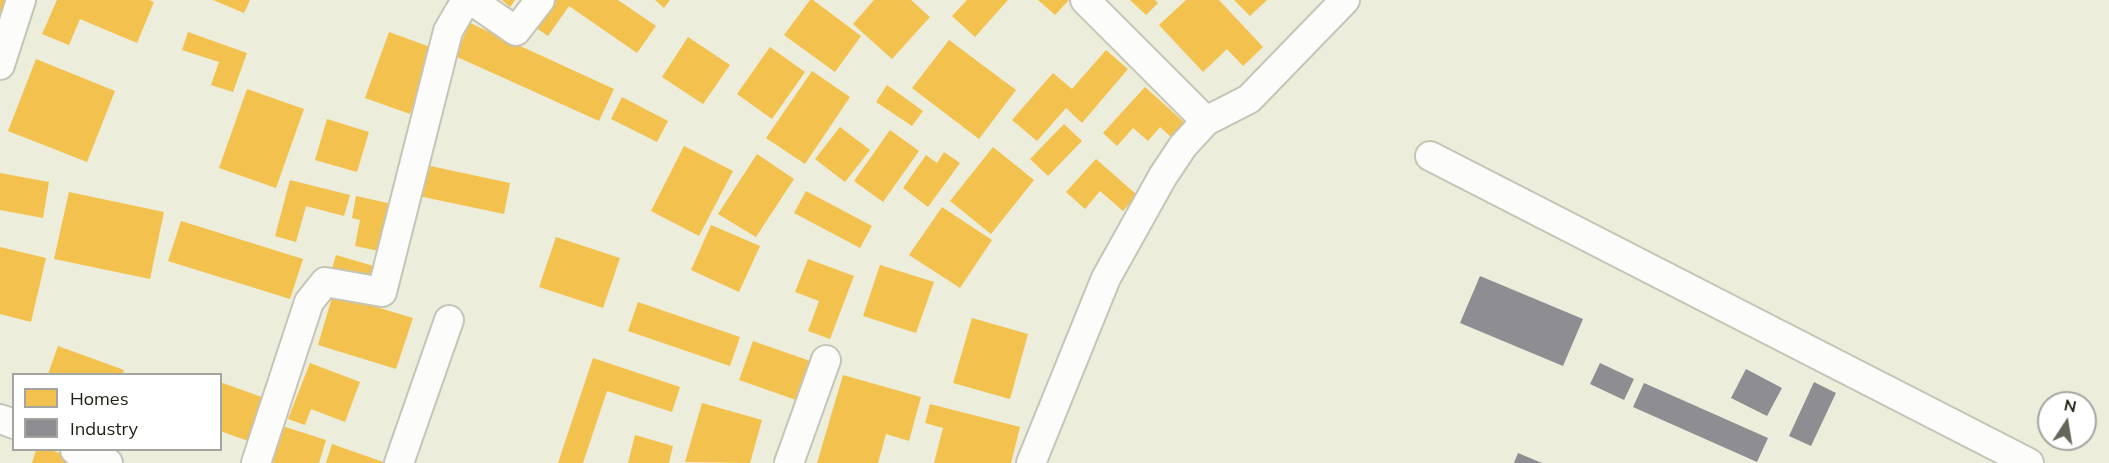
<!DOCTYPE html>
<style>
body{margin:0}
#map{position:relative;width:2109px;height:463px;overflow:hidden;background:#ededdb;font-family:Mulish,sans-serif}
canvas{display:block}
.legend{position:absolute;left:12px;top:373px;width:210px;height:78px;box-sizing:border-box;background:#fff;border:2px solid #a5a5a0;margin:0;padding:8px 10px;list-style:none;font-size:18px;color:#1d1d12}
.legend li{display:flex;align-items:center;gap:12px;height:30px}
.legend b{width:30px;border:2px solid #a5a5a0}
.north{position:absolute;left:2037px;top:391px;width:60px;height:60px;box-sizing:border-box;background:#fff;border:2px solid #a5a5a0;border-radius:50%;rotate:12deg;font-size:16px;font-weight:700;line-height:24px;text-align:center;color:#1d1d12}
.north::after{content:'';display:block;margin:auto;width:21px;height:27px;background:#666658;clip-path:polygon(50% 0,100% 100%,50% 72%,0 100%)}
</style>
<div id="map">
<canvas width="2109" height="463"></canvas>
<ul class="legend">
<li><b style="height:16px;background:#f2c14e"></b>Homes</li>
<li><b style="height:16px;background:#8d8d92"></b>Industry</li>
</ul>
<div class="north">N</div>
</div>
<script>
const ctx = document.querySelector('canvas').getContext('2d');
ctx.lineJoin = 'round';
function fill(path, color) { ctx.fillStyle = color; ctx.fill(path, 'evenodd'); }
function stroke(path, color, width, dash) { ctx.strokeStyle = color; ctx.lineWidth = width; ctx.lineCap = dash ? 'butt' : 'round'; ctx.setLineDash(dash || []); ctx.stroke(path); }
fill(new Path2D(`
 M0,0H12L0,29Z
 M57,0H149L154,2L137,43L80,19L69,45L42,34Z
 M213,0H250L244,13Z
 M502,0H515L510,7Z
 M555,0H618L656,26L637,53L569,6L548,36L536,28Z
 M655,0H670L664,8Z
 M810,0H813L861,36L835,72L784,35Z
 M874,0H911L930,17L892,59L853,24Z
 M967,0H1008L975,37L952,16Z
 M1038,0H1069L1055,15Z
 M1130,0H1155L1158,3L1146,15Z
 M1186,0H1219L1263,47L1243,66L1227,49L1203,72L1159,25Z
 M1234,0H1267L1250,16Z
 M470,23L614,89L599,121L455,56Z
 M188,32L247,53L233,92L211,85L219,62L182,50Z
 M389,32L433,48L410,114L365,98Z
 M688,37L730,65L703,104L662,77Z
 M949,40L1016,90L979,139L912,88Z
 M770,47L805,72L772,119L737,94Z
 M1106,50L1128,69L1082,123L1066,108L1037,141L1012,120L1053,73L1072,89Z
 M36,59L115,91L87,162L8,131Z
 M812,71L850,97L805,164L766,138Z
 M887,85L923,111L912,126L876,102Z
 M1145,87L1185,123L1172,138L1160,127L1148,141L1133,128L1117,146L1103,133Z
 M247,89L304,109L276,188L219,168Z
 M622,97L668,121L657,142L611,119Z
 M327,119L369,132L357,172L315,160Z
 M1064,124L1082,141L1048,176L1030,159Z
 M840,127L870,150L845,182L815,159Z
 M890,130L919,151L883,202L854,181Z
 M684,146L733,171L699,236L651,211Z
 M993,147L1034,180L991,234L950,201Z
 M944,152L960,163L928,207L903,188L926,155L937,163Z
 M757,154L794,179L756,237L718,214Z
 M1096,159L1137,195L1123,211L1100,191L1085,209L1066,192Z
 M421,164L510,183L504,214L414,195Z
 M0,173L49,182L43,218L0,210Z
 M290,180L350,195L344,216L306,206L296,242L275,236Z
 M806,191L872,226L860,248L794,213Z
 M69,192L164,212L150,279L54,259Z
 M356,196L388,203L379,251L355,246L360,220L352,218Z
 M942,207L992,240L960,288L909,255Z
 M181,221L303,259L290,299L168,261Z
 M711,225L760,246L739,292L691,270Z
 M556,237L620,258L603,308L539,287Z
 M0,247L46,258L31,322L0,314Z
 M336,255L377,267L371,287L330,275Z
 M808,259L854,276L830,339L808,331L819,301L795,292Z
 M880,265L934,282L916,333L863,316Z
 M333,294L413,318L396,369L318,345Z
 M638,302L740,337L730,366L628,331Z
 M972,318L1028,334L1010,399L953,383Z
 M753,341L813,362L799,401L739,380Z
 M58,346L124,370L123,374H48Z
 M593,358L680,387L672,412L607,391L583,463H558Z
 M310,363L360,382L345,422L311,409L305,425L288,419Z
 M843,375L921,397L909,441L886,434L878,463H817Z
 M220,382L270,400L254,443L220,431Z
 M702,403L762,420L750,463L685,462Z
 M930,404L1020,427L1011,463H934L943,428L925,423Z
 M279,425L326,440L319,463H267Z
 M635,435L673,446L669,463H628Z
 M332,444L386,463H326Z
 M36,450H50L91,463H32Z`), '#f2c14e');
fill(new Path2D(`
 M1480,276L1583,319L1563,366L1460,323Z
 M1600,363L1634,379L1624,400L1590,384Z
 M1746,369L1782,388L1767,416L1731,398Z
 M1814,382L1836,393L1811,446L1789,436Z
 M1644,383L1768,438L1757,462L1633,407Z
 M1518,453L1542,463H1514Z`), '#8d8d92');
const street = new Path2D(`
 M471,0L516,31L540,0
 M1085,0L1206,121L1249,99L1345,0
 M0,65L21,0
 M1430,156L2029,463
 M0,419L14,424
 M75,450L108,463
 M256,463L309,302L325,282L382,292L448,31L466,0
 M399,463L449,320
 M789,463L826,360
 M1031,463L1106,278L1163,176L1183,146L1206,121`);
stroke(street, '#c5c5b7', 32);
stroke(street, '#fcfcfa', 28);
</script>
